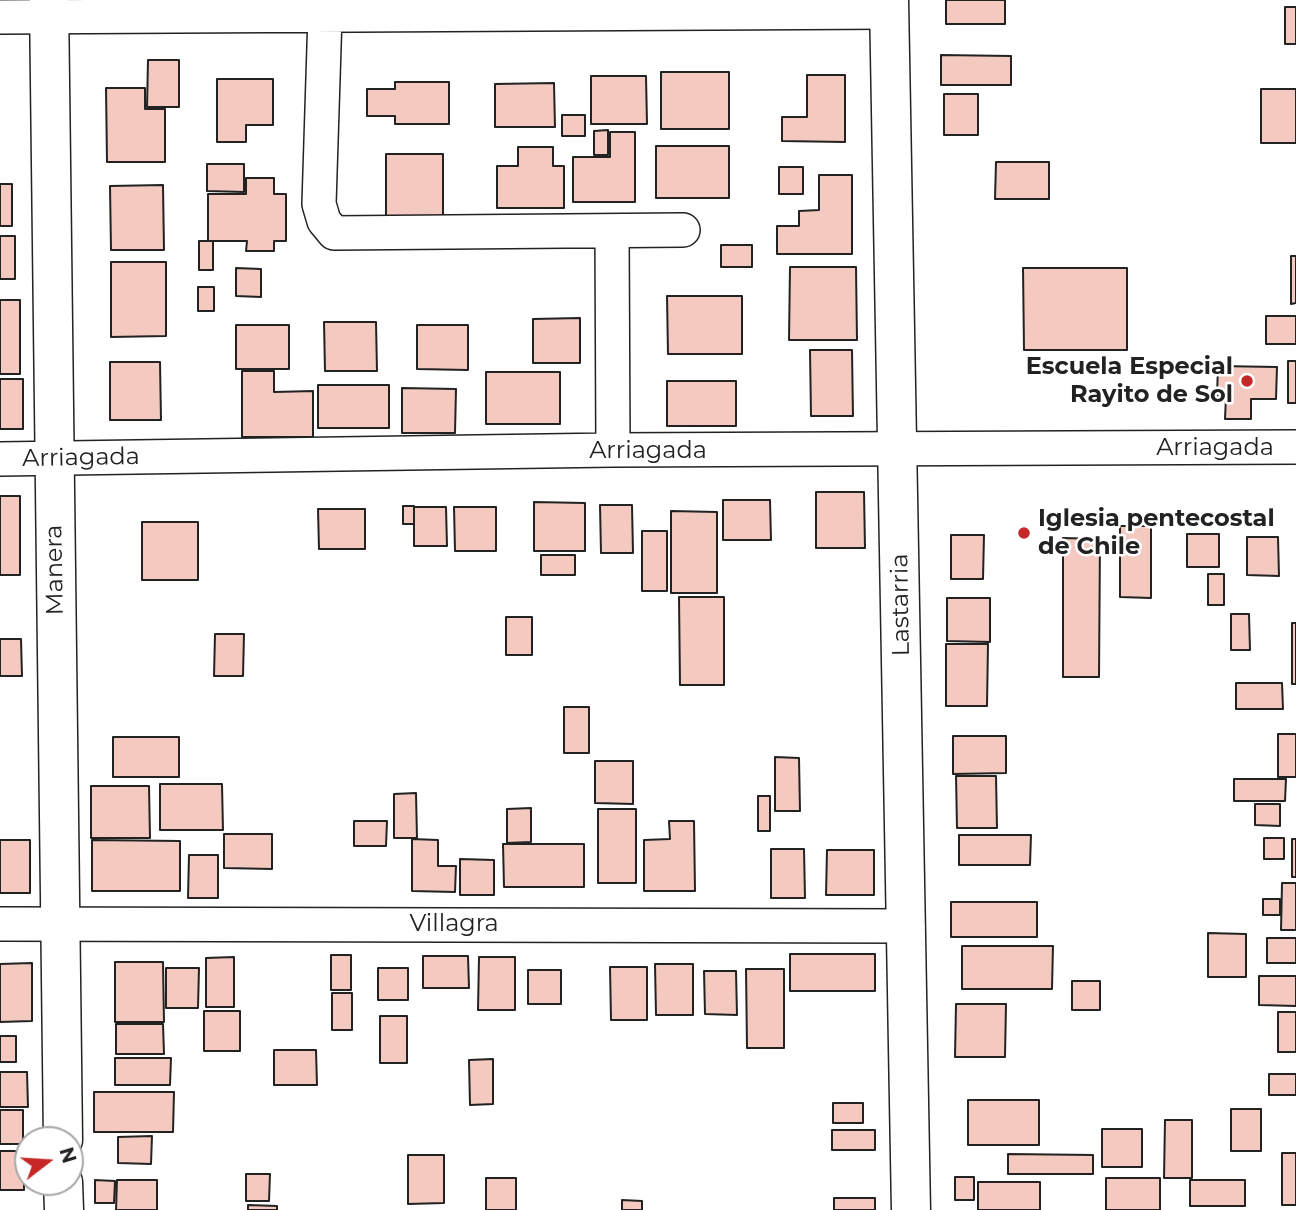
<!DOCTYPE html>
<style>
body{margin:0}
#map{position:relative;width:1296px;height:1210px;overflow:hidden;background:#fff;font-family:Montserrat,sans-serif}
canvas{display:block}
.north{position:absolute;left:14px;top:1126px;width:70px;height:70px;box-sizing:border-box;background:#fff;border:2px solid #a7a7a7;border-radius:50%;rotate:73deg;font-size:19px;font-weight:700;line-height:28px;text-align:center;color:#222}
.north::after{content:'';display:block;margin:auto;width:24px;height:32px;background:#c62828;clip-path:polygon(50% 0,100% 100%,50% 72%,0 100%)}
</style>
<div id="map">
<canvas width="1296" height="1210"></canvas>
<div class="north">N</div>
</div>
<script>
const ctx = document.querySelector('canvas').getContext('2d');
ctx.lineJoin = 'round';
function fill(path, color) { ctx.fillStyle = color; ctx.fill(path, 'evenodd'); }
function stroke(path, color, width, dash) { ctx.strokeStyle = color; ctx.lineWidth = width; ctx.lineCap = dash ? 'butt' : 'round'; ctx.setLineDash(dash || []); ctx.stroke(path); }
function label(font, color, halo, rows, align = 'center') {
  ctx.font = font + ' Montserrat,sans-serif'; ctx.lineWidth = 5; ctx.setLineDash([]); ctx.textBaseline = 'middle'; ctx.strokeStyle = halo; ctx.fillStyle = color; for (const [text, x, y, turn = 0] of rows) {
    ctx.save(); ctx.translate(x, y); ctx.rotate((+turn || 0) * Math.PI / 180); ctx.textAlign = isNaN(turn) ? turn : align; if (halo) ctx.strokeText(text, 0, 0); ctx.fillText(text, 0, 0); ctx.restore();
  }
}
const building = new Path2D(`
 M946,0H1005V24H946Z
 M1285,7H1296V44H1285Z
 M941,55L1011,56V85H941Z
 M148,60H179V107H147Z
 M661,72H729V129H661Z
 M807,75H845V142L782,141V117H807Z
 M591,76H646L647,124H591Z
 M217,79H273V125H246V142H217Z
 M395,82H449V124H395V116H367V89H395Z
 M554,83L555,127H495V84Z
 M106,88H145V109H165V162H107Z
 M1261,89H1296V143H1261Z
 M944,94H978V135H944Z
 M562,115H585V136H562Z
 M608,130V155H594V131Z
 M610,132H635V202H573V157H610Z
 M656,146H729V198H656Z
 M518,147H553V166H564V208H497V166H518Z
 M386,154H443V216H386Z
 M996,162H1049V199H995Z
 M207,164H244V192L207,191Z
 M779,167H803V194H779Z
 M819,175H852V254H777V226H799V211L819,210Z
 M246,178H274V194H286V241H274V251H246L247,241H208V194H246Z
 M0,184H12V226H0Z
 M163,185L164,250H111L110,186Z
 M0,236H15V279H0Z
 M199,241H213V270H199Z
 M721,245H752V267H721Z
 M1291,256H1296V303L1291,304Z
 M111,262H166V336L111,337Z
 M790,267H856L857,340H789Z
 M236,268L261,269V297L236,296Z
 M1023,268H1127V350H1024Z
 M198,287H214V311H198Z
 M667,296H742V354H668Z
 M0,300H20V374H0Z
 M1266,316H1296V344H1266Z
 M580,318V363H533V319Z
 M324,322H376L377,371H325Z
 M236,325H289V369H236Z
 M417,325H468V370L417,369Z
 M810,350H852L853,416H811Z
 M1288,361H1296V403H1288Z
 M110,362H160L161,420H110Z
 M1218,366L1277,367L1276,399H1251V419H1225L1226,396H1217Z
 M242,371H274V392L313,391V437H242Z
 M486,372H560V424H486Z
 M0,379H23V429H0Z
 M667,381H736V426H667Z
 M318,385H389V428H318Z
 M402,388L456,389L455,433H402Z
 M816,492H864L865,548H816Z
 M0,496H20V575H0Z
 M723,500H770L771,540H723Z
 M534,502L585,503V551H534Z
 M600,505H632L633,553H601Z
 M403,506H414V524H403Z
 M414,507H446L447,546H414Z
 M454,507H496V551H455Z
 M318,509H365V549H319Z
 M671,511L717,512V593H671Z
 M142,522H198V580H142Z
 M1120,526H1151V598L1120,597Z
 M642,531H667V591H642Z
 M1187,534H1219V567H1187Z
 M951,535H984L983,579H951Z
 M1247,537H1278L1279,576L1247,575Z
 M1063,538L1100,539L1099,677H1063Z
 M541,555H575V575H541Z
 M1208,574H1224V605H1208Z
 M679,597H724V685H680Z
 M947,598H990V642L947,641Z
 M1231,614H1249L1250,650H1231Z
 M506,617H532V655H506Z
 M1292,623H1296V684H1292Z
 M215,634H244L243,676H214Z
 M0,639H21L22,676H0Z
 M946,644H988L987,706H946Z
 M1236,683H1282L1283,709H1236Z
 M564,707H589V753H564Z
 M1278,734H1296V777H1278Z
 M953,736H1006V773L953,774Z
 M113,737H179V777H113Z
 M775,757L799,758L800,811H775Z
 M595,761H633V804L595,803Z
 M956,776H996L997,828H957Z
 M1234,779H1286L1285,801H1234Z
 M160,784H222L223,830H160Z
 M91,786H149L150,838H91Z
 M416,793L417,838H394V794Z
 M758,796H770V831H758Z
 M1255,804H1280V826L1255,825Z
 M531,808V842L507,843V809Z
 M598,809H636V883H598Z
 M354,821H387L386,846H354Z
 M669,821H694L695,891H644V840L670,839Z
 M224,834H272V869L224,868Z
 M959,835H1031L1030,865H959Z
 M1264,838H1284V859H1264Z
 M412,839L438,840V866H456L455,892L412,891Z
 M1292,839H1296V877H1292Z
 M0,840H30V893H0Z
 M92,840L180,841V891H92Z
 M503,844H584V887H504Z
 M771,849H804L805,898H771Z
 M827,850H874V895H826Z
 M189,855H218V898H188Z
 M460,859L494,860V895H460Z
 M1282,883H1296V930H1281Z
 M1263,899H1280V915H1263Z
 M951,902H1037V937H951Z
 M1208,933L1246,934V977H1208Z
 M1267,938H1296V963H1267Z
 M962,946H1053L1052,989H962Z
 M790,954H875V991H790Z
 M331,955H351V990H331Z
 M423,956H468L469,988H423Z
 M234,957V1007H206V958Z
 M479,957H515V1010H478Z
 M115,962H163L164,1022H115Z
 M32,963V1021L0,1022V964Z
 M655,964H693V1015H656Z
 M610,967H647V1020H611Z
 M166,968H199L198,1008H166Z
 M378,968H408V1000H378Z
 M746,969H784V1048H747Z
 M528,970H561V1004H528Z
 M704,971H736L737,1015L705,1014Z
 M1259,976H1296V1006L1259,1005Z
 M1072,981H1100V1010H1072Z
 M332,993H352V1030H332Z
 M956,1004H1006L1005,1057H955Z
 M204,1011H240V1051H204Z
 M1278,1012H1296V1052H1278Z
 M380,1016H407V1063H380Z
 M116,1024H163L164,1054H116Z
 M0,1036H16V1062H0Z
 M274,1050H316L317,1085H274Z
 M115,1058H171L170,1085H115Z
 M493,1059V1104L470,1105L469,1060Z
 M0,1072H27L28,1107H0Z
 M1269,1074H1296V1095H1269Z
 M94,1092H174L173,1132H94Z
 M968,1100H1039V1145H968Z
 M833,1103H863V1123H833Z
 M1231,1109H1261V1151H1231Z
 M0,1110H23V1144H0Z
 M1165,1120H1192V1178H1164Z
 M1102,1129H1142V1167H1102Z
 M832,1130H875V1150H832Z
 M152,1136L151,1164L118,1163V1137Z
 M0,1151H24V1190H0Z
 M1282,1153H1296V1205H1282Z
 M1008,1154L1093,1155V1174H1008Z
 M408,1155H444V1203L408,1204Z
 M246,1174H270L269,1201H246Z
 M955,1177H974V1200H955Z
 M486,1178H516V1210H486Z
 M1106,1178H1160V1210H1106Z
 M95,1180L115,1181L114,1203H95Z
 M117,1180H157V1210H116Z
 M1190,1180H1245V1206H1190Z
 M978,1182H1040V1210H978Z
 M834,1198H875V1210H834Z
 M622,1200L642,1201V1210H622Z
 M248,1205L277,1206V1210H248Z`);
fill(building, '#f3c9c0');
stroke(building, '#222', 2);
const minor = new Path2D(`
 M325,15L319,204L324,221L334,233L683,230
 M0,17L889,12
 M612,231L613,450
 M0,459L613,450L1296,447
 M0,924L908,926`);
const major = new Path2D(`
 M49,0L63,1140
 M889,0L911,1210
 M63,1182L64,1210`);
stroke(minor, '#222', 36);
stroke(major, '#222', 41);
stroke(minor, '#fff', 33);
stroke(major, '#fff', 38);
for (const [x, y, r, color] of [
 [1247,381,7,"#c62828"],
 [1024,533,7,"#c62828"]
]) { const dot = new Path2D(); dot.arc(x, y, r, 0, 2 * Math.PI); ctx.fillStyle = color; ctx.fill(dot); stroke(dot, '#fff', 2.5); }
label('bold 24px', '#222', '#fff', [
 ["Escuela Especial",1233,367],
 ["Rayito de Sol",1233,395],
 ["Iglesia pentecostal",1038,519,"left"],
 ["de Chile",1038,547,"left"]
], 'right');
label('24px', '#222', '#fff', [
 ["Arriagada",1215,448],
 ["Arriagada",648,451],
 ["Arriagada",81,458,-1],
 ["Manera",55,570,-91],
 ["Lastarria",901,605,-91],
 ["Villagra",454,924]
]);
</script>
